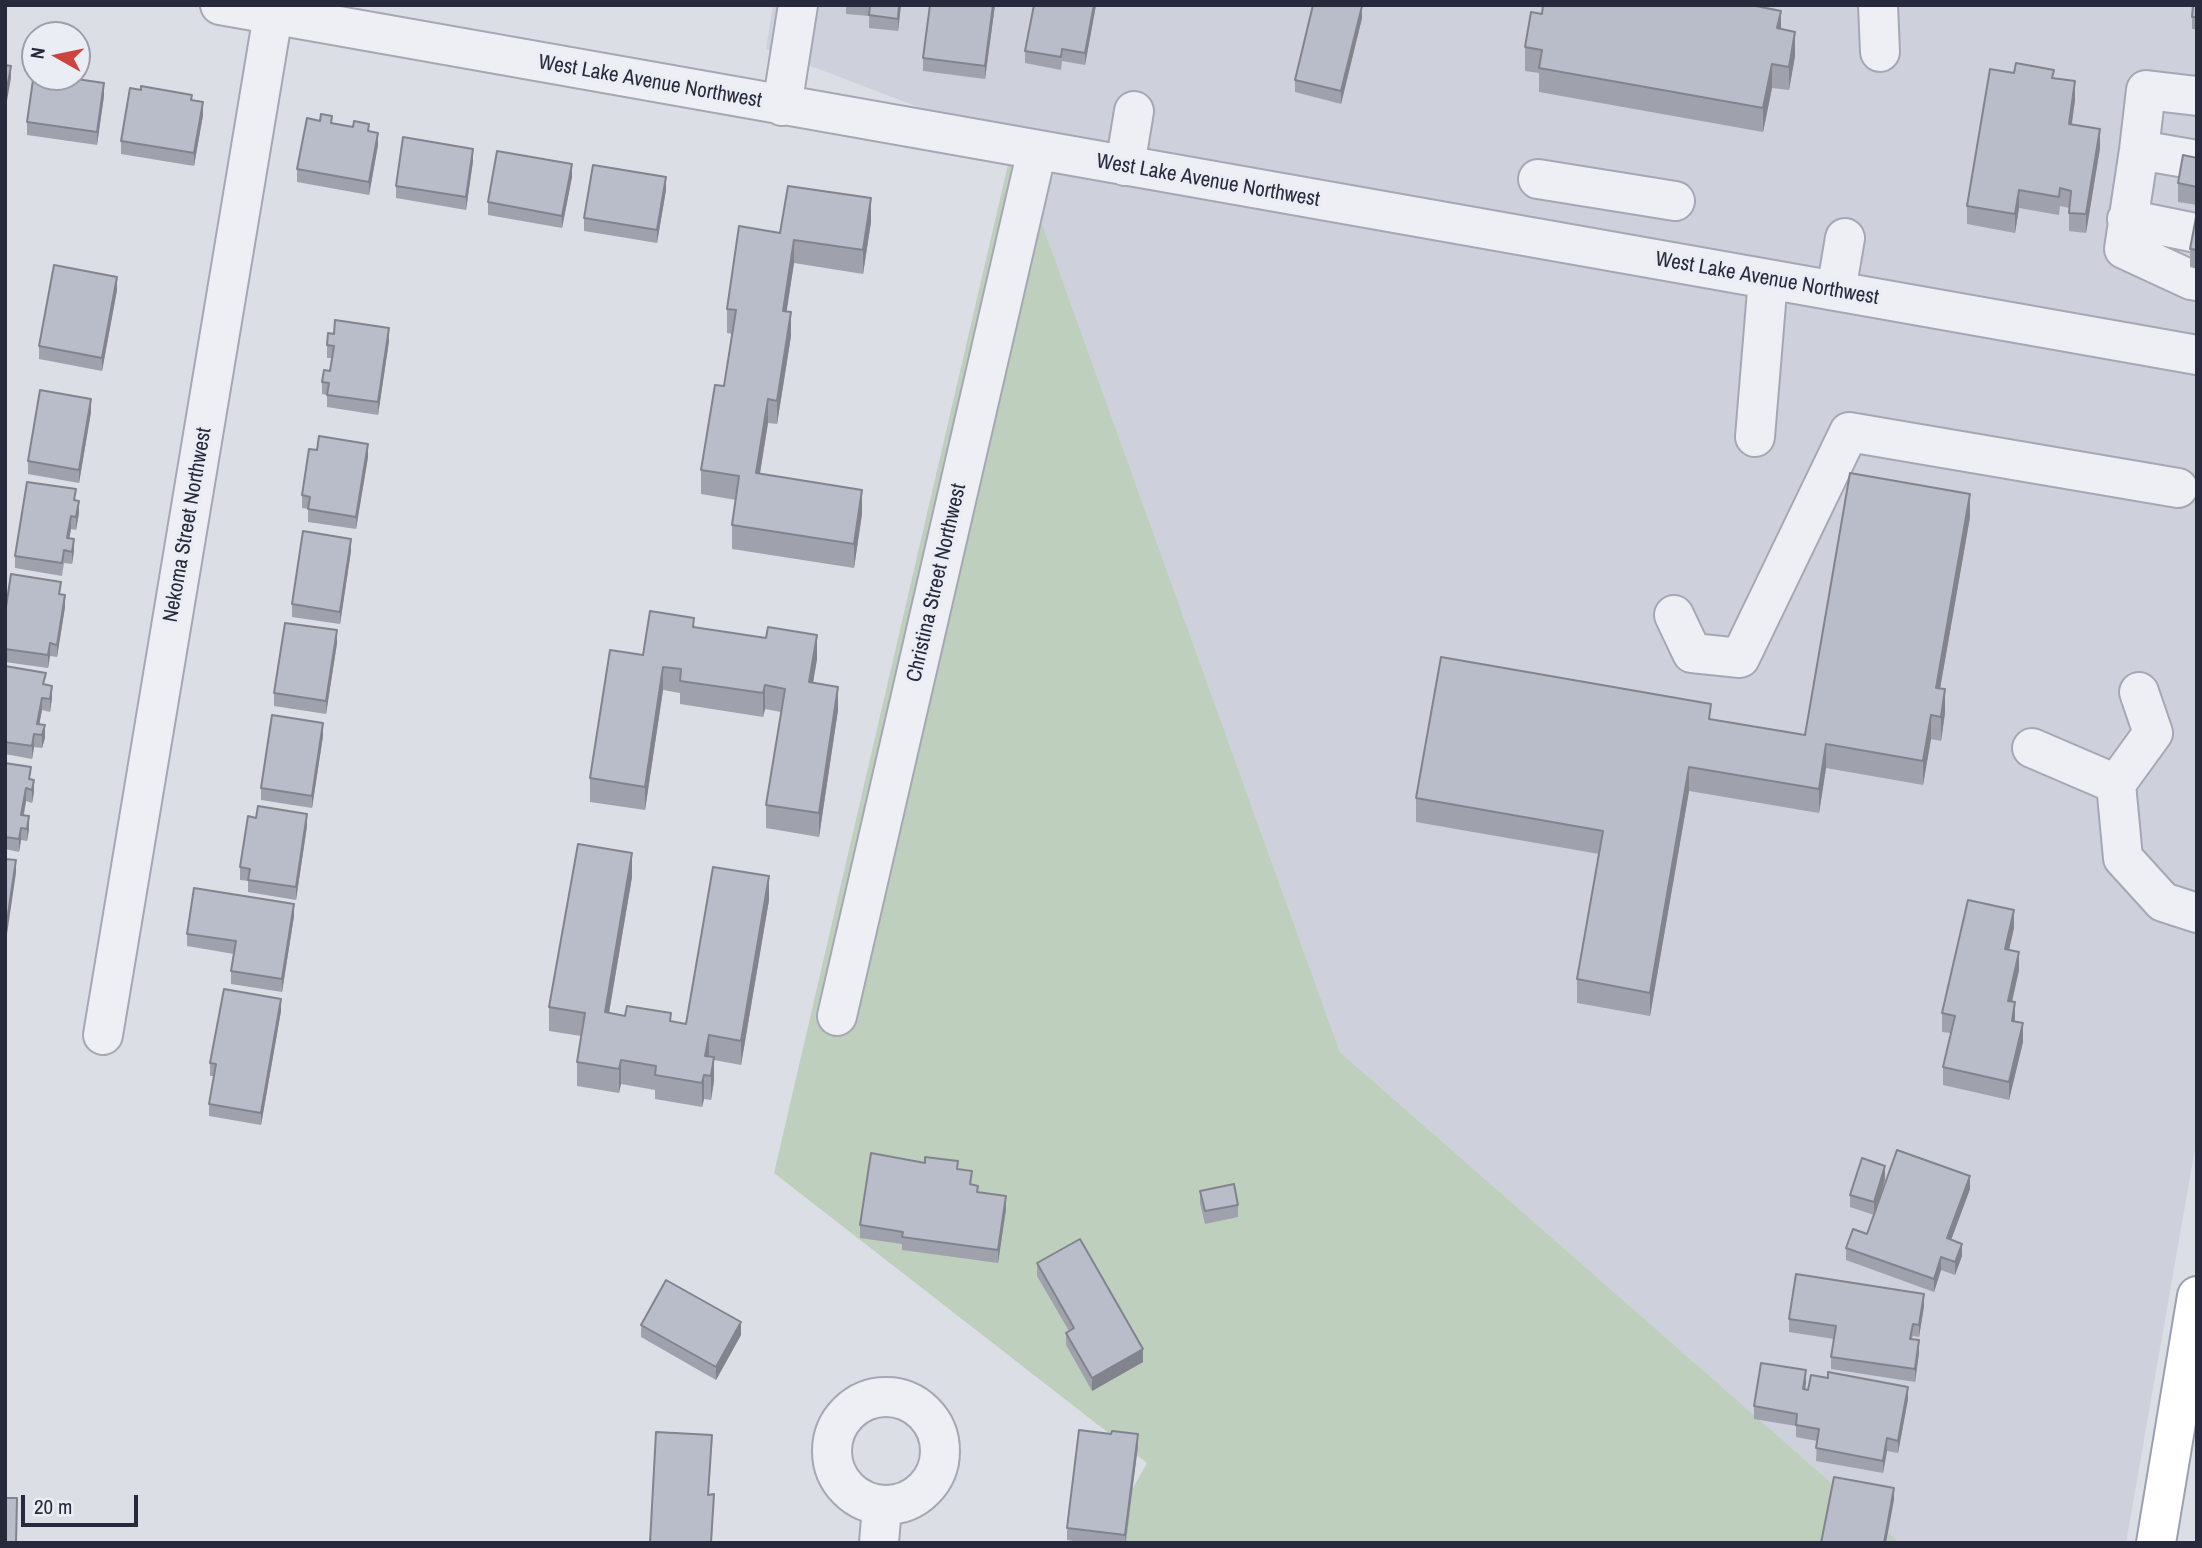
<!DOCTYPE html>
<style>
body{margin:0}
#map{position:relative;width:2202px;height:1548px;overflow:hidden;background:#dcdee6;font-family:"Archivo Narrow",sans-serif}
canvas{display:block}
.frame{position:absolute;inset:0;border:7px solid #262a3c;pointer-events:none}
.north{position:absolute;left:21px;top:21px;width:70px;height:70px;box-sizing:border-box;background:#ebedf4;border:2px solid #9c9faa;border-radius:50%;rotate:279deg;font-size:19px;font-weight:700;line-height:28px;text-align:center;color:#262a3c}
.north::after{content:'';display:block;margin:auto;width:24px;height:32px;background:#cd443f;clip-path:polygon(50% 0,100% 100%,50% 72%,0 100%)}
.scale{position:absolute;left:21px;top:1495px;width:117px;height:32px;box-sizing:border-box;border:4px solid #262a3c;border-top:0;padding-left:9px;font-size:21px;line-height:24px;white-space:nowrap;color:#262a3c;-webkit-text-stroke:5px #ebedf4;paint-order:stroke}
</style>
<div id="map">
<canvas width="2202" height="1548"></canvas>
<div class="frame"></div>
<div class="north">N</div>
<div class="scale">20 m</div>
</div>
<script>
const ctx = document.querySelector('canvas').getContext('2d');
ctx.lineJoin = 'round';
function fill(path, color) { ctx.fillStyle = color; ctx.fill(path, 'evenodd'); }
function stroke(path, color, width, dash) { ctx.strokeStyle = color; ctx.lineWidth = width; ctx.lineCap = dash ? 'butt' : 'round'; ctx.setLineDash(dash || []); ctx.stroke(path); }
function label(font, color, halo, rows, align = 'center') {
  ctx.font = font + ' "Archivo Narrow",sans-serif'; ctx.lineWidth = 6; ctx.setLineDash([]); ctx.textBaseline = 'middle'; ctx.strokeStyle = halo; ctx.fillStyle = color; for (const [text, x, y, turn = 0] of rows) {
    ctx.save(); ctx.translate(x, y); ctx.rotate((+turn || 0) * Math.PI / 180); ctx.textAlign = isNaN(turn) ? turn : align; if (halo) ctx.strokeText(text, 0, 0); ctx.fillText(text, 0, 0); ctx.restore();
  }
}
fill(new Path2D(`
 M773,5H2197V1137L2126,1543H1900L1340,1052L1013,143L766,49Z`), '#ced0db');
fill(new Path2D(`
 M1013,143L1340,1052L1900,1543H1102L1147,1463L774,1173Z`), '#bed0bd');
const minor = new Path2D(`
 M220,5L2197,355
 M1878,5L1880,52
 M2197,96L2146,90L2139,150L2124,249L2191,280L2197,281
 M782,106L798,5
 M2139,150L2197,160
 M1125,166L1134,111
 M1538,179L1675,201
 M2127,219L2196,233
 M1836,291L1845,238
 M1755,437L1768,279
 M1674,615L1692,653L1740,658L1849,432L2178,488
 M2139,692L2153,733L2116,784L2123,858L2163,902L2197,913
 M2032,748L2116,784
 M837,1016L1037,150
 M103,1035L273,15
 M832 1451a54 54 0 1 1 108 0a54 54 0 1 1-108 0Z
 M879,1543L882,1506`);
const major = new Path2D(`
 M2156,1543L2197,1296`);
stroke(minor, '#a5a8b3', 42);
stroke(major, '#9ba0b1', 42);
stroke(minor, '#eeeff4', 38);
stroke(major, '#fff', 38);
fill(new Path2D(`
 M846,5H901L898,31L869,28V16L846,14Z
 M930,5H995L985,79L923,71V58Z
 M1096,5L1085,65L1062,61L1061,70L1025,63V51Z
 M2197,5V29H2192V17Z
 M1542,14L1781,29L1795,56L1789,90L1772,88L1763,132L1539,92V73L1525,71V47Z
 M1362,18L1341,104L1295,92V80Z
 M2054,78L2075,100L2072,124L2100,148L2086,233L2069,231V208L2060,206L2059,215L2019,208L2015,233L1967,224V206Z
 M104,96L97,145L27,135V122Z
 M192,100L203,115L194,166L121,154V141Z
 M332,123L369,131L378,145L369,195L297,182V169Z
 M2197,158V205L2178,202V183Z
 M473,161L466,210L396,198V186Z
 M572,177L562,228L488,215V202Z
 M666,190L657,243L584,231V218Z
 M2197,212V269L2190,267V249Z
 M871,222L863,274L794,263L786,312L791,336L777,424L768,423L760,474L862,514L854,568L732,549V525L736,500L701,494V470L724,386L733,334L727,333V309L780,233Z
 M117,290L102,371L39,359V346Z
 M389,341L378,415L327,407V395L322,394V382L330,371L332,358H327V345Z
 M91,412L79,483L28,474V461Z
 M368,457L356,529L308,522V509L302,508V495Z
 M76,500L79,513L76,530L71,529L69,538L74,551L72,564L64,563L62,576L15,568V556Z
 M1970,517L1940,688L1945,713L1941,741L1931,739L1923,785L1826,768L1819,813L1689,791L1650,1016L1577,1003V979L1599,854L1416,822V798L1711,719L1805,735Z
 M351,551L340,624L292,617V604Z
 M61,594L65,607L57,657L50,656L48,668L5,662V614Z
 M694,627L817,659L813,683L838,710L819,837L766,828V805L781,712L765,709L763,717L680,704V693L663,690L645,810L590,802V778L643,655Z
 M337,643L326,714L274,706V693Z
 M5,666L46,685L52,698L50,712L42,710L39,724L45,738L42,748L34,747L32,759L5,754Z
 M323,736L312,808L261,800V788Z
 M5,763L31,779L34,792L32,803L26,801L24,815L29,829L27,841L21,840L19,852L5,849Z
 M307,826L296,900L248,892V881L240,880V867Z
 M632,877L609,1013L625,1016L671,1021L686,1024L769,900L741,1065L714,1060V1081L711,1100L704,1099L702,1107L655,1099V1090L621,1084L619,1093L577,1086V1062L581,1036L549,1031V1007Z
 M294,916L282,992L231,984V971L234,954L187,946V934Z
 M2014,928L2009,950L2019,970L2012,1002L2015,1022L2023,1042L2009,1100L1943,1085V1067L1951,1033L1942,1032V1013Z
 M281,1011L261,1125L209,1116V1104L214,1076H210V1063Z
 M958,1169L978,1192L1006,1209L998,1263L902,1250V1244L860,1238V1225Z
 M1885,1179L1874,1215L1850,1207V1195Z
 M1970,1189L1951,1240L1962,1256L1955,1275L1941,1270L1934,1292L1846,1260V1248L1867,1234Z
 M1200,1191L1238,1205V1217L1205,1224L1200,1203Z
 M1037,1263L1143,1362L1092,1391L1066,1345V1333L1069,1331L1037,1276Z
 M1924,1306L1919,1337L1913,1336L1912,1339L1919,1353L1915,1382L1831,1369V1357L1834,1339L1789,1332V1319Z
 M641,1325L741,1335L716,1380L641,1337Z
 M1806,1383L1805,1389L1908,1399L1898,1453L1887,1451L1883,1473L1816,1461L1817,1441L1796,1437V1426L1754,1419V1406Z
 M1138,1446L1126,1543H1086L1067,1540V1528Z`), '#9fa2ad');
fill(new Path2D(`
 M899,5H901L898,31V19Z
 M993,5H995L985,79V66Z
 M1094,5H1096L1085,65V53Z
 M1362,6V18L1341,104V91Z
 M1781,11V34L1777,28Z
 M1795,32V56L1789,90V67Z
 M1772,64V88L1763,132V108Z
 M11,66V78L5,112V99Z
 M2075,81V100L2069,142V124Z
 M104,83V96L97,145V132Z
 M203,102V115L194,166V153Z
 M2100,129V148L2086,233V214Z
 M378,133V145L369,195V182Z
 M473,149V161L466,210V197Z
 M572,164V177L562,228V216Z
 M666,177V190L657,243V230Z
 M2019,190V208L2015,233V214Z
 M871,198V222L863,274V250Z
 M794,240V263L783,335V311Z
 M117,277V290L102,371V358Z
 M791,312V336L777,424V401Z
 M389,328V341L378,415V402Z
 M91,399V412L79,483V470Z
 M768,399V423L756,497V473Z
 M368,444V457L356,529V517Z
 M862,490V514L854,568V544Z
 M1970,494V517L1936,712V688Z
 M79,501V513L76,530V517Z
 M71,516V529L67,551V538Z
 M74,539V551L72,564V552Z
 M351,539V551L340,624V612Z
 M65,595V607L57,657V645Z
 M337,630V643L326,714V701Z
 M817,635V659L809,706V682Z
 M50,643V656L48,668V655Z
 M663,667V690L645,810V787Z
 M765,685V709L763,717V693Z
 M52,686V698L50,712V699Z
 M838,687V710L819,837V813Z
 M1945,689V713L1941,741V717Z
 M42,698V710L37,737V724Z
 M1931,715V739L1923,785V761Z
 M323,723V736L312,808V796Z
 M45,725V738L42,748V735Z
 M34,734V747L32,759V746Z
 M1826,744V768L1819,813V789Z
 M1689,767V791L1650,1016V993Z
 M34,780V792L32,803V790Z
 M26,788V801L21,827V815Z
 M307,814V826L296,900V887Z
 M29,816V829L27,841V829Z
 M21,828V840L19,852V839Z
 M632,853V877L605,1036V1012Z
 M16,860V873L6,941V928Z
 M769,876V900L741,1065V1041Z
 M294,904V916L282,992V979Z
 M2014,910V928L2005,967V949Z
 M2019,952V970L2008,1019V1001Z
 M281,999V1011L261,1125V1113Z
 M2015,1002V1021L2012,1040V1021Z
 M2023,1023V1042L2009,1100V1082Z
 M709,1035V1059L705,1056Z
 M714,1057V1081L711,1100V1076Z
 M621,1060V1084L619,1093V1069Z
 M704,1075V1099L702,1107V1083Z
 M1885,1166V1179L1874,1215V1202Z
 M1970,1176V1189L1947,1251V1238Z
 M1006,1196V1209L998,1263V1250Z
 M1962,1244V1256L1955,1275V1262Z
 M1941,1257V1270L1934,1292V1279Z
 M1924,1294V1306L1919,1337V1325Z
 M741,1322V1335L716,1380V1367Z
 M1919,1340V1353L1915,1382V1369Z
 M1143,1349V1362L1092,1391V1378Z
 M1806,1370V1383L1803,1402V1389Z
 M1908,1387V1399L1898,1453V1441Z
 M1138,1434V1446L1125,1543V1535Z
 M1887,1438V1451L1883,1473V1461Z
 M1894,1488V1500L1886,1543H1884Z`), '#82848d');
const building = new Path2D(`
 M870,5H899L898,19L869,15Z
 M930,5H993L985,66L923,58Z
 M1034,5H1094L1085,53L1062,49L1061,57L1025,51Z
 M1313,5L1362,6L1341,91L1295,80Z
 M1543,5H1751L1781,11L1777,28L1795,32L1789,67L1772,64L1763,108L1539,68L1542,50L1525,47L1531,12L1542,14Z
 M2193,5H2197V17H2192Z
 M2016,63L2054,70L2052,78L2075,81L2069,124L2100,129L2086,214L2069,213L2071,191L2060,188L2059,197L2019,190L2015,214L1967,206L1990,69L2014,73Z
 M5,65L11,66L5,99Z
 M34,73H35V77H63L104,83L97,132L27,122Z
 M141,86L192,95L191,100L203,102L194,153L121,141L130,88L141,90Z
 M321,114L332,116L331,123L353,127L354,121L369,124L368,131L378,133L369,182L297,169L307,118L320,121Z
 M403,137L473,149L466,197L396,186Z
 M497,151L572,164L562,216L488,202Z
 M2183,155L2197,158V187L2178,183Z
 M593,165L666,177L657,230L584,218Z
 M788,186L871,198L863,250L794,240L783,311L791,312L777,401L768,399L756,473L862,490L854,544L732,525L739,476L701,470L715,385L724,386L736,310L727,309L739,226L780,233Z
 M2197,212V250L2190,249Z
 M54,265L117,277L102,358L39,346Z
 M335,320L389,328L378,402L327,395L329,383L322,382L324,370L330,371L334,346L327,345L328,333L334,334Z
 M40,390L91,399L79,470L28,461Z
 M319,436L368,444L356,517L308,509L310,497L302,495L309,449L317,450Z
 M1850,473L1970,494L1936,688L1945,689L1941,717L1931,715L1923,761L1826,744L1819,789L1689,767L1650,993L1577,979L1603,831L1416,798L1441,657L1711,704L1709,719L1805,735Z
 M27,482L76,489L74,500L79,501L76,517L71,516L67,538L74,539L72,552L64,550L62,563L15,556Z
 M303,531L351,539L340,612L292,604Z
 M11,574L61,582L59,594L65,595L57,645L50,643L48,655L5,649V614Z
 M650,611L694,618L693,627L766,638L768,627L817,635L809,682L838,687L819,813L766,805L785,689L765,685L763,693L680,681L681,669L663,667L645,787L590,778L610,650L643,655Z
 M285,623L337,630L326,701L274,693Z
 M5,666L46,673L43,684L52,686L50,699L42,698L37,724L45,725L42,735L34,734L32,746L5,742Z
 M272,715L323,723L312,796L261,788Z
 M5,763L31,767L29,779L34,780L32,790L26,788L21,815L29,816L27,829L21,828L19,839L5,837Z
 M258,806L307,814L296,887L248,880L250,869L240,867L248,816L256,818Z
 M578,844L632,853L605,1012L625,1016L627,1006L671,1013L670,1021L686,1024L713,867L769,876L741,1041L709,1035L705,1056L714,1057L711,1076L704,1075L702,1083L655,1075L656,1066L621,1060L619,1069L577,1062L585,1013L549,1007Z
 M5,859L16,860L6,928H5Z
 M194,888L294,904L282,979L231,971L236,941L187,934Z
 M1968,900L2014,910L2005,949L2019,952L2008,1001L2015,1002L2012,1021L2023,1023L2009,1082L1943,1067L1955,1016L1942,1013Z
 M224,989L281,999L261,1113L209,1104L216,1064L210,1063Z
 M1897,1150L1970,1176L1947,1238L1962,1244L1955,1262L1941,1257L1934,1279L1846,1248L1853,1229L1867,1234Z
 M871,1153L925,1163V1157L958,1161L957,1169L972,1171L970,1184L978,1186L977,1192L1006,1196L998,1250L902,1237L903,1232L860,1225Z
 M1862,1158L1885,1166L1874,1202L1850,1195Z
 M1234,1184L1238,1205L1205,1211L1200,1191Z
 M1080,1239L1143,1349L1092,1378L1066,1333L1074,1328L1037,1263Z
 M1796,1274L1924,1294L1919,1325L1913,1324L1910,1339L1919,1340L1915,1369L1831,1357L1836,1326L1789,1319Z
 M666,1280L741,1322L716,1367L641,1325Z
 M1761,1363L1806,1370L1803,1389L1808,1390L1811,1375L1828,1378V1372L1908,1387L1898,1441L1887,1438L1883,1461L1816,1448L1819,1429L1796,1425L1797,1414L1754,1406Z
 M1079,1430L1111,1434L1112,1431L1138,1434L1125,1535L1067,1528Z
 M656,1432L712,1435L708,1495L714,1494L711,1543H650Z
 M1834,1477L1894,1488L1884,1543H1821Z
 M5,1498H17L16,1543H5Z`);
fill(building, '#b9bcc9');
stroke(building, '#82848d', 2);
label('21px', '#262a3c', '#ebedf4', [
 ["West Lake Avenue Northwest",650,82,10],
 ["West Lake Avenue Northwest",1208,181,10],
 ["West Lake Avenue Northwest",1767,279,10],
 ["Nekoma Street Northwest",188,525,-80],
 ["Christina Street Northwest",937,583,-77]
]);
</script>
